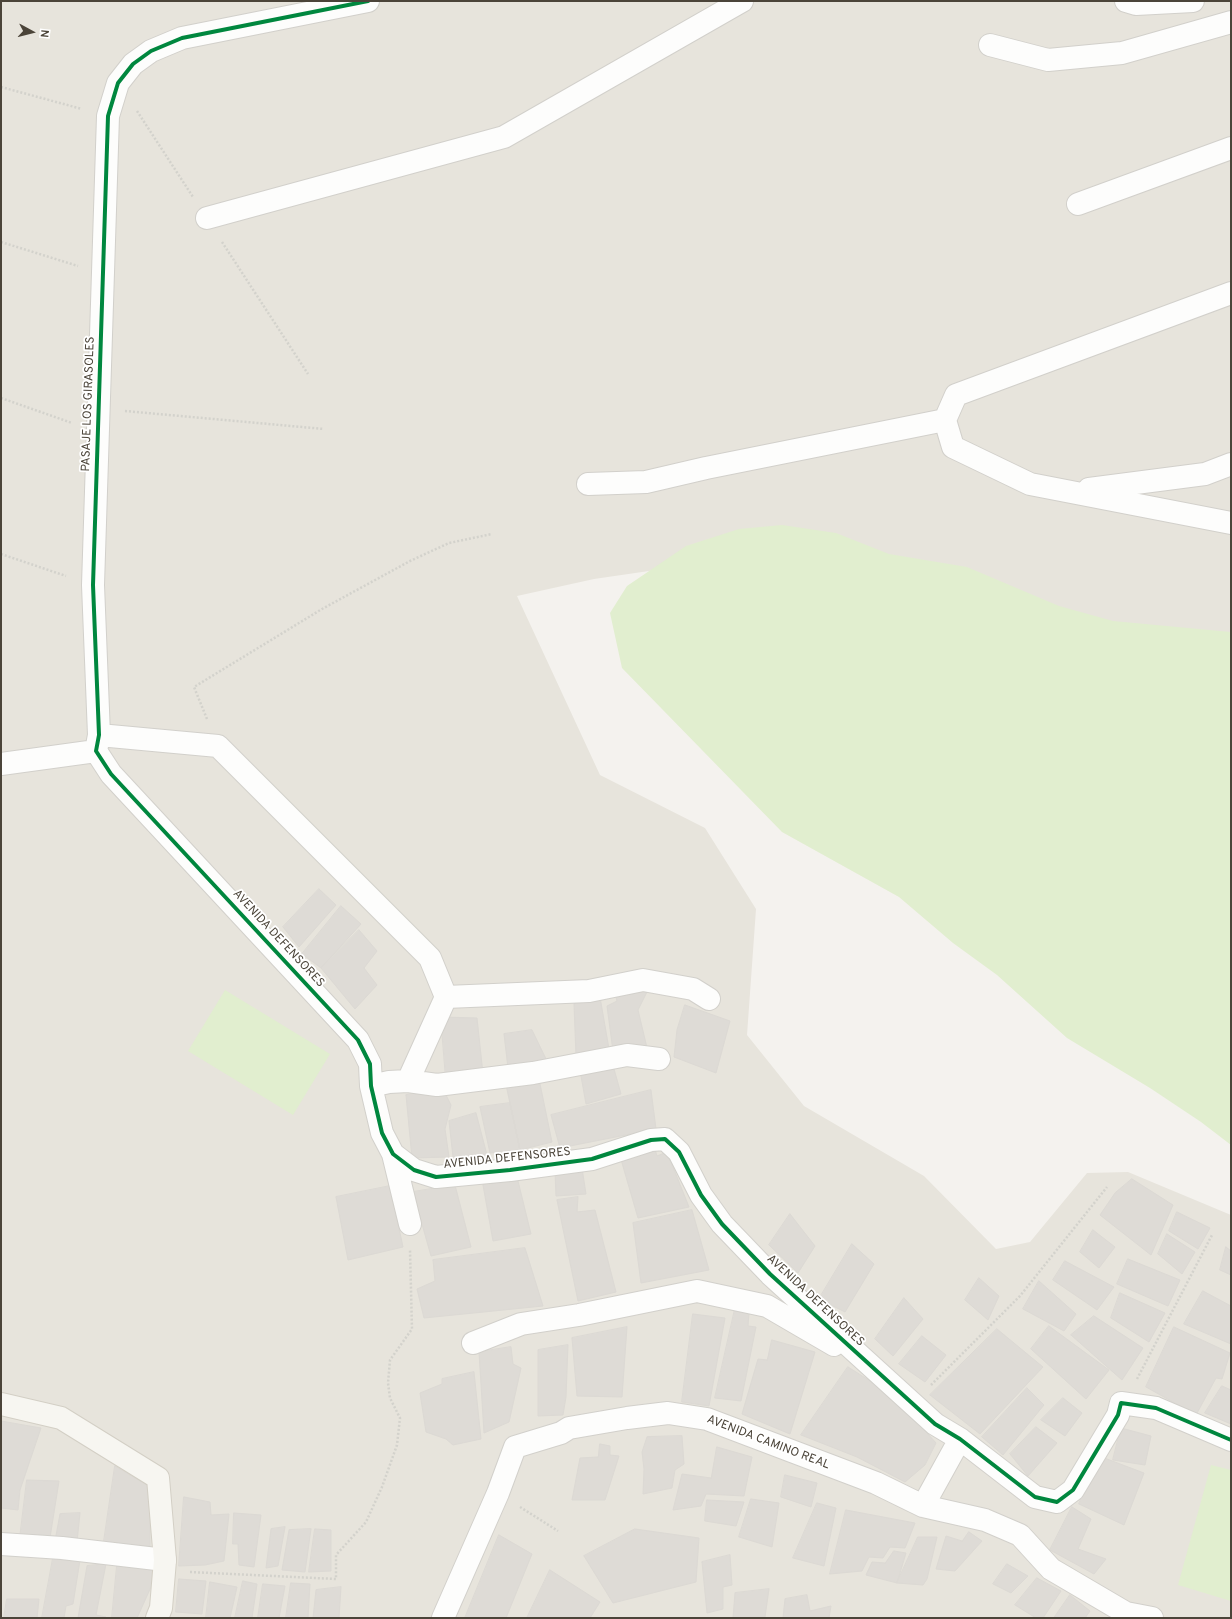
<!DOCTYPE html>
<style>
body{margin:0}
#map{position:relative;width:1232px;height:1619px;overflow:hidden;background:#f4f2ee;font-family:Overpass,sans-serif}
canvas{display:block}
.frame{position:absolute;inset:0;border:2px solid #4b4439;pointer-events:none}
.north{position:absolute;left:12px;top:12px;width:40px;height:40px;-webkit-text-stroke:3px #fff;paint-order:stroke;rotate:97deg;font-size:11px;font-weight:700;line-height:16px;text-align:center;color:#4b4439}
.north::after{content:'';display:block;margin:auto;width:14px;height:18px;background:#4b4439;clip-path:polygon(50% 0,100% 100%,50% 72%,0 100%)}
</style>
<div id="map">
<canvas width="1232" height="1619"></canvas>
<div class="frame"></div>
<div class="north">N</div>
</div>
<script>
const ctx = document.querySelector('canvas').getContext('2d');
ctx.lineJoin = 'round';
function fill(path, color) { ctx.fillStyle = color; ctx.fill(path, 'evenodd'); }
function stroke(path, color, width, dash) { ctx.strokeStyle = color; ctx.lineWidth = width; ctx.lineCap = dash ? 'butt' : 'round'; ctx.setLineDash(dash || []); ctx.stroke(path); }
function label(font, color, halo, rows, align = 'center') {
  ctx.font = font + ' Overpass,sans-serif'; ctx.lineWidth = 3.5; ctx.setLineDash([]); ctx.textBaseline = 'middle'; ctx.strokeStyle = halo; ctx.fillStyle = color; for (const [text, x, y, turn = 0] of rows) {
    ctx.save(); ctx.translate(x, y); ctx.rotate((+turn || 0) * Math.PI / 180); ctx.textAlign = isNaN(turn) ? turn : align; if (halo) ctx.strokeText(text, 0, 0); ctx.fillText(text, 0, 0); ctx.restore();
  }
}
fill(new Path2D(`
 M1,1H1231V660L793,550L594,579L517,596L600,775L705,828L756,909L747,1035L804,1106L924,1176L996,1249L1030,1242L1087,1173L1128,1172L1231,1215V1618H1Z`), '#e7e4dc');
fill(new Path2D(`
 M782,525L836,533L889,554L967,567L1059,606L1113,621L1231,632V1145L1201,1122L1150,1088L1067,1038L997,975L953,943L899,897L782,832L622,668L610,613L627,586L686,546L739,529Z
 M225,990L330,1054L293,1115L188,1051Z
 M1211,1465L1231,1470V1601L1178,1585Z`), '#e1eecf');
const building = new Path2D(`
 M319,889L336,905L299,947L283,927Z
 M341,906L361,924L321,968L302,954Z
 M359,930L377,951L364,968L377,985L355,1009L321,968Z
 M647,992L638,1010L648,1052L613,1051L607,1006L617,1001L615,993Z
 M600,997L609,1049L576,1056L574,1004Z
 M685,1005L730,1021L716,1073L674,1057L677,1030Z
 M441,1017L477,1018L483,1074L446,1079Z
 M532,1030L547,1061L508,1068L504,1034Z
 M614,1069L621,1094L586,1104L581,1076Z
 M539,1079L552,1142L520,1150L505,1080Z
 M651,1090L656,1129L560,1148L551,1115Z
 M444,1091L451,1105L445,1129L449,1157L412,1158L406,1095Z
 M510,1103L520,1150L490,1153L480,1107Z
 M476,1113L487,1155L453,1157L449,1121Z
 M654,1146L657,1156L667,1152L689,1207L638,1218L620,1156Z
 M582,1168L586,1194L556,1196L555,1171Z
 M1132,1179L1173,1205L1151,1255L1100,1215L1115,1193Z
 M518,1181L531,1234L493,1241L483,1185Z
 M455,1185L471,1247L431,1256L413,1192Z
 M390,1186L403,1247L348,1260L336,1197Z
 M578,1197L577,1212L595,1210L616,1292L578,1301L557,1200Z
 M692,1210L709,1270L641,1283L633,1223Z
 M1177,1212L1210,1228L1198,1249L1169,1231Z
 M790,1214L815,1246L798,1273L769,1245Z
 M1093,1230L1115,1247L1099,1268L1080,1252Z
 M1167,1234L1195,1252L1182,1274L1158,1254Z
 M852,1244L874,1264L845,1312L819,1299Z
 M1226,1247L1231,1251V1275L1220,1270Z
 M525,1248L543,1306L424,1318L417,1289L435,1281L433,1260Z
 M1128,1259L1180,1280L1168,1306L1117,1284Z
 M1065,1261L1114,1287L1097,1310L1053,1280Z
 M979,1278L999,1296L988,1320L965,1300Z
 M1039,1281L1076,1314L1064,1331L1023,1309Z
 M1203,1291L1231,1306V1344L1184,1324Z
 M1120,1293L1165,1313L1149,1342L1111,1318Z
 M904,1298L923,1319L893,1356L875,1339Z
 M735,1309L749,1313L748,1326L756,1327L741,1401L715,1398Z
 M693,1314L725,1318L709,1406L682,1402Z
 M1094,1316L1143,1348L1122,1380L1071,1335Z
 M1049,1326L1109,1370L1086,1399L1031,1349Z
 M627,1327L622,1397L577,1396L572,1338Z
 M1174,1327L1230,1353L1222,1379L1216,1378L1196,1415L1146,1387Z
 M997,1329L1043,1367L980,1434L930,1395Z
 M922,1336L946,1355L925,1382L899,1364Z
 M772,1340L815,1352L790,1434L742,1414L758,1359L767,1360Z
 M568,1345L566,1397L563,1415L538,1416V1350Z
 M511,1347L513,1364L521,1368L509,1422L484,1433L479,1352Z
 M848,1367L894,1396L936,1443L925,1465L905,1482L857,1457L801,1435Z
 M474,1372L481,1439L453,1445L446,1439L426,1432L420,1393L442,1384V1379Z
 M1222,1386L1231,1390V1424L1205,1413Z
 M1027,1388L1044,1405L1003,1455L982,1437Z
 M1063,1398L1082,1413L1065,1436L1041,1420Z
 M1,1421L41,1428L20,1490L18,1510L1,1508Z
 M1036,1427L1057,1443L1028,1476L1010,1454Z
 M1121,1428L1151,1436L1145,1465L1113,1460Z
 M682,1436L684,1464L675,1470L672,1488L643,1494L644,1469L642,1452L647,1437Z
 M600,1444L610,1446V1455L619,1456L605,1500H572L580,1458L598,1457Z
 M717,1447L752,1457L744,1496L706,1494L701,1506L673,1510L682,1474L711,1478Z
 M1099,1456L1144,1473L1124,1525L1079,1504Z
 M115,1466L150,1487V1555L103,1548Z
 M785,1475L817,1483L811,1507L781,1497Z
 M27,1480L59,1481L49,1544L20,1538Z
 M184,1497L210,1502L211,1515L229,1514L224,1561L205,1565L179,1566Z
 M751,1499L779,1503L772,1547L739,1537Z
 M707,1500L744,1502L736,1526L705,1521Z
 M817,1503L836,1508L824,1566L793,1558Z
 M1072,1507L1091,1519L1078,1549L1106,1559L1094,1574L1050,1550Z
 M846,1510L915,1523L905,1548L890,1547L883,1558L869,1557L862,1571L830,1574Z
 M80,1513L77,1542L55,1541L60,1514Z
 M234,1513L261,1515L254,1567L239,1565L238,1544H233Z
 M285,1527L278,1566L266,1568L271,1529Z
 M311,1529L305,1572L282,1570L289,1530Z
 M315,1529L331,1530V1571L309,1572Z
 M635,1529L699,1538L696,1582L613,1603L584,1556Z
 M969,1532L982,1541L955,1571L936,1569L946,1536L962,1541Z
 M499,1535L532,1554L506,1618H465Z
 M918,1537H937L927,1579L923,1585L897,1583Z
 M894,1551L906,1553L897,1583L866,1575L872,1562L885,1563Z
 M54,1553L80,1560L73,1604L66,1606L64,1618H42Z
 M730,1555L732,1585L723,1587V1609L707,1613L702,1562Z
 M106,1564L96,1615L106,1617V1618H78L87,1566Z
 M1007,1564L1028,1576L1011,1593L993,1584Z
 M117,1566H153L151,1587L137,1618H112Z
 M550,1570L600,1602L590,1618H527Z
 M1037,1578L1061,1591L1043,1618H1036L1015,1605Z
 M179,1579L206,1581L202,1614L176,1612Z
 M243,1581L257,1584L252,1618H235Z
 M210,1582L237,1587L230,1618H206Z
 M291,1583L310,1584L308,1618H286Z
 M263,1584L285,1586L279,1618H258Z
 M341,1587L339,1618H313L316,1590Z
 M769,1589L765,1617L733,1618L735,1593Z
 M807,1595L810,1611L831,1606L829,1618H783L785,1599Z
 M1070,1595L1090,1611L1085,1618H1054Z
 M7,1599H39L37,1618H4Z`);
fill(building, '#dedbd6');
stroke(building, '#dcd9d4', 1);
const street = new Path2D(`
 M1126,1L1136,4L1193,1
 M990,45L1048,60L1122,53L1231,22
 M1078,204L1231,148
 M207,218L504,137L742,1
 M1231,293L956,395L945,420L953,447L1030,484L1231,523
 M588,484L646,482L706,468L945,420
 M1089,489L1205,474L1231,464
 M99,735L218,746L430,958L446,997L408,1081L389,1082L371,1086
 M96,751L111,774L358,1040L370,1064L371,1086L382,1133L393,1154L414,1170L436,1177L510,1170L592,1159L651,1140L665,1139L679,1152L701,1195L722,1224L770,1274L935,1424L960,1439L1035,1497L1057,1502L1073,1490L1118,1415L1121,1403L1156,1408L1231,1440
 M96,751L99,735L93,585L108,116L118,83L133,64L151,51L182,38L368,1
 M1,764L96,751
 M446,997L589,991L643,980L693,989L709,999
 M408,1081L437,1085L533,1073L627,1055L659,1059
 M393,1154L410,1224
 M473,1343L521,1324L579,1315L697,1291L767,1306L834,1345
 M923,1506L960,1439
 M1,1544L62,1548L165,1560
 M443,1618L498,1493L515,1447L561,1433L569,1428L627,1418L668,1413L707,1419L876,1483L923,1506L985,1520L1020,1535L1051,1569L1126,1613L1152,1618`);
const secondary = new Path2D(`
 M1,1404L61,1418L158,1478L165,1560L161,1608L157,1618`);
stroke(street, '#d2d0cb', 24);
stroke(secondary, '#d3cfc5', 24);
stroke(new Path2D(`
 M1,87L82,109
 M137,111L193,197
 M1,242L78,266
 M222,242L308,374
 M1,398L72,423
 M125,411L324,429
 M1,554L66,576
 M207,719L194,687L322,609L410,561L449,543L492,534
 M1137,1379L1212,1235
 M931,1385L1020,1296L1107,1187
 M520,1507L558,1531
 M190,1572L336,1579V1555L366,1522L382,1487L397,1445L400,1418L390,1398L388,1383L390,1360L412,1329L410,1250`), '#d3d2cc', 2.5, [2, 2]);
stroke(street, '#fdfdfc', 22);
stroke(secondary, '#f7f6f1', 22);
stroke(new Path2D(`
 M368,1L182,38L151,51L133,64L118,83L108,116L93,585L99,735L96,751L111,774L358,1040L370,1064L371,1086L382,1133L393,1154L414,1170L436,1177L510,1170L592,1159L651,1140L665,1139L679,1152L701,1195L722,1224L770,1274L935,1424L960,1439L1035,1497L1057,1502L1073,1490L1118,1415L1121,1403L1156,1408L1231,1440`), '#00873e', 4);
label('12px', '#4b4439', '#fff', [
 ["PASAJE LOS GIRASOLES",89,404,-88],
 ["AVENIDA DEFENSORES",278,939,47],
 ["AVENIDA DEFENSORES",507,1159,-6],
 ["AVENIDA DEFENSORES",815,1301,43],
 ["AVENIDA CAMINO REAL",768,1443,21]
]);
</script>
